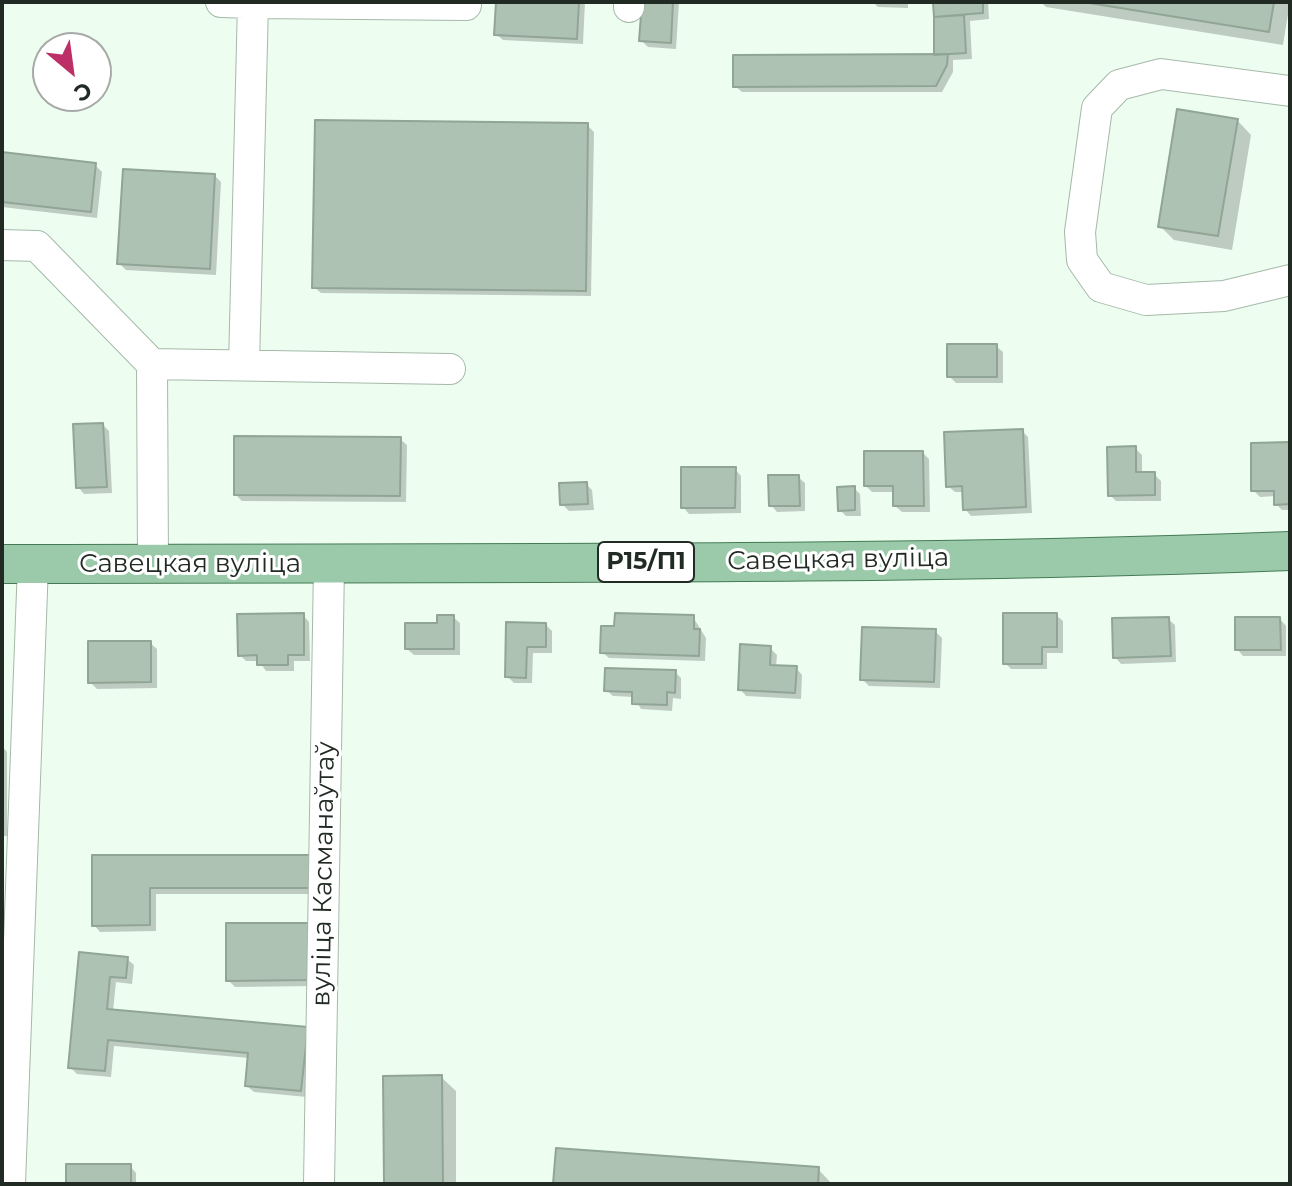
<!DOCTYPE html>
<meta charset="utf-8">
<style>
body{margin:0}
#map{position:relative;width:1292px;height:1186px;overflow:hidden;background:#edfef1;font-family:Montserrat,sans-serif}
canvas{display:block}
.frame{position:absolute;inset:0;border:4px solid #222a24;pointer-events:none}
.north{position:absolute;left:32px;top:32px;width:80px;height:80px;box-sizing:border-box;background:#fff;border:2px solid #a7aaa7;border-radius:50%;rotate:151deg;font-size:22px;font-weight:700;line-height:32px;text-align:center;color:#222a24}
.north::after{content:'';display:block;margin:auto;width:28px;height:36px;background:#bc3067;clip-path:polygon(50% 0,100% 100%,50% 72%,0 100%)}
</style>
<div id="map">
<canvas width="1292" height="1186"></canvas>
<div class="frame"></div>
<div class="north">С</div>
</div>
<script>
const ctx = document.querySelector('canvas').getContext('2d');
ctx.lineJoin = 'round';
function fill(path, color) { ctx.fillStyle = color; ctx.fill(path, 'evenodd'); }
function stroke(path, color, width, dash) { ctx.strokeStyle = color; ctx.lineWidth = width; ctx.lineCap = dash ? 'butt' : 'round'; ctx.setLineDash(dash || []); ctx.stroke(path); }
function label(font, color, halo, rows, align = 'center') {
  ctx.font = font + ' Montserrat,sans-serif'; ctx.lineWidth = 6; ctx.setLineDash([]); ctx.textBaseline = 'middle'; ctx.strokeStyle = halo; ctx.fillStyle = color; for (const [text, x, y, turn = 0] of rows) {
    ctx.save(); ctx.translate(x, y); ctx.rotate((+turn || 0) * Math.PI / 180); ctx.textAlign = isNaN(turn) ? turn : align; if (halo) ctx.strokeText(text, 0, 0); ctx.fillText(text, 0, 0); ctx.restore();
  }
}
fill(new Path2D(`
 M498,2H585L583,44L503,40L496,34Z
 M644,2H679L676,49L648,47L641,40Z
 M873,2H908V8L878,7Z
 M934,2H988L989,19L970,21L972,59L953,60V72L942,92H742L735,86L937,57Z
 M1041,2H1290L1283,45L1046,7Z
 M1237,120L1251,135L1232,250L1174,240L1160,226Z
 M587,125L594,132L591,296L321,293L314,287Z
 M2,154L95,165L102,172L97,218L2,207Z
 M215,176L221,182L216,275L126,270L119,263Z
 M996,346L1003,352V383H956L949,376Z
 M103,425L109,431L112,493L84,494L78,487Z
 M1022,431L1028,437L1032,513L971,516L965,509L964,492H955L948,486Z
 M400,439L407,445L406,502L242,501L236,495Z
 M1290,444V510H1282L1276,504V496L1260,497L1253,490Z
 M1135,448L1142,455V474H1154L1161,481V501H1116L1110,495Z
 M923,453L929,459L930,512H902L895,506V492H872L866,486Z
 M735,469L741,476V513L689,514L683,507Z
 M798,477L805,483V511L777,512L771,505Z
 M586,484L592,490L594,510L569,511L562,504Z
 M854,488L860,494L861,516H846L840,510Z
 M303,615L309,622L310,661H294V671H266L259,661H246L240,655Z
 M1056,615L1063,621V653H1047V669H1011L1005,663Z
 M453,617L460,623V655H414L407,649Z
 M693,617L706,638L705,661L609,658L602,652Z
 M1168,619L1175,625L1176,662L1121,664L1115,657Z
 M1280,619L1286,626V656H1243L1237,649Z
 M508,624L546,625L552,631V653H533L532,683H514L507,676Z
 M935,631L942,638L940,688L869,686L862,679Z
 M150,643L157,649V688L97,689L90,682Z
 M770,648L777,655L776,667L796,668L802,675L801,699L746,696L740,689Z
 M675,672L681,678V699L673,698L672,711L641,709L634,697L613,696L606,690Z
 M2,746L7,752V836H2Z
 M94,857H311L317,894H156V931L100,932L94,925Z
 M315,932V986L235,987L228,980Z
 M81,954L127,959L134,965L132,984L116,982L113,1011L307,1029V1097L254,1092L247,1086L249,1058L114,1046L111,1077L77,1074L70,1067Z
 M441,1077L456,1091V1184H386Z
 M130,1166L136,1173V1184H68Z
 M818,1169L832,1184H555Z`), '#0003');
const building = new Path2D(`
 M496,2H579L577,39L494,35Z
 M642,2H673L671,43L639,41Z
 M933,2H983V13L934,17Z
 M1083,2H1274L1269,32Z
 M964,15L966,53L934,55V17Z
 M948,54L947,65L936,86L733,87V55Z
 M1177,109L1238,119L1218,236L1158,227Z
 M315,120L588,123L586,291L312,288Z
 M2,152L96,163L91,212L2,202Z
 M123,169L215,174L210,269L117,264Z
 M947,344H997V377H947Z
 M103,423L107,487L76,488L73,424Z
 M1023,429L1026,507L963,510L962,486L946,487L944,432Z
 M234,436L401,437L400,496L234,495Z
 M1290,442V504L1274,505V491H1251V443Z
 M1136,446V472H1155V495L1108,496L1107,447Z
 M864,451H923L924,506H893V486H864Z
 M681,467H736L735,508H681Z
 M768,475H799L800,506H769Z
 M587,482L588,504L560,505L559,483Z
 M855,486V510L838,511L837,487Z
 M304,613V655H288V665H257V655L238,656L237,614Z
 M615,613L694,615V629H700L699,656L600,653L601,626H614Z
 M1003,613H1057V647H1042V664H1003Z
 M437,615H454V649H405V623H437Z
 M1169,617L1171,656L1113,658L1112,618Z
 M1235,617H1280L1281,650H1235Z
 M506,622L546,623V647H527L526,678L505,677Z
 M862,627L936,629L934,682L860,680Z
 M88,641H151V682L88,683Z
 M740,644L771,646L770,665L797,666L795,693L738,690Z
 M605,668L676,670L675,693L667,692V705L632,704V692L604,691Z
 M92,855H312V888H150V925L92,926Z
 M226,923H309V980L226,981Z
 M79,952L128,957L126,978L110,977L107,1009L308,1027L301,1091L245,1086L248,1053L108,1040L105,1071L68,1068Z
 M442,1075L443,1184H384L383,1076Z
 M556,1148L819,1167L818,1184H553Z
 M66,1164H131V1184H66Z`);
fill(building, '#adc2b2');
stroke(building, '#91a595', 2);
const minor = new Path2D(`
 M221,2L253,3L244,365
 M253,3L466,5V2
 M629,7V2
 M1290,91L1161,74L1119,85L1097,108L1080,232L1082,260L1101,287L1146,300L1224,296L1290,280
 M2,245L37,246L152,364
 M153,565L152,364L450,369
 M10,1184L33,564
 M319,1184L329,565`);
const major = new Path2D(`
 M2,564C431,562 861,567 1290,551`);
stroke(minor, '#a5b9a9', 32);
stroke(major, '#447b55', 40);
stroke(minor, '#fff', 30);
stroke(major, '#9acaa9', 38);
for (const [x, y, w] of [
 [646,562,96]
]) { const box = new Path2D(); box.roundRect(x - w / 2, y - 20, w, 40, 6); ctx.fillStyle = '#fff'; ctx.fill(box); stroke(box, '#222a24', 2); }
label('bold 24px', '#222a24', null, [
 ["Р15/П1",646,562]
]);
label('26px', '#222a24', '#fff', [
 ["Савецкая вуліца",838,560,-1],
 ["Савецкая вуліца",190,564],
 ["вуліца Касманаўтаў",324,874,-89]
]);
</script>
